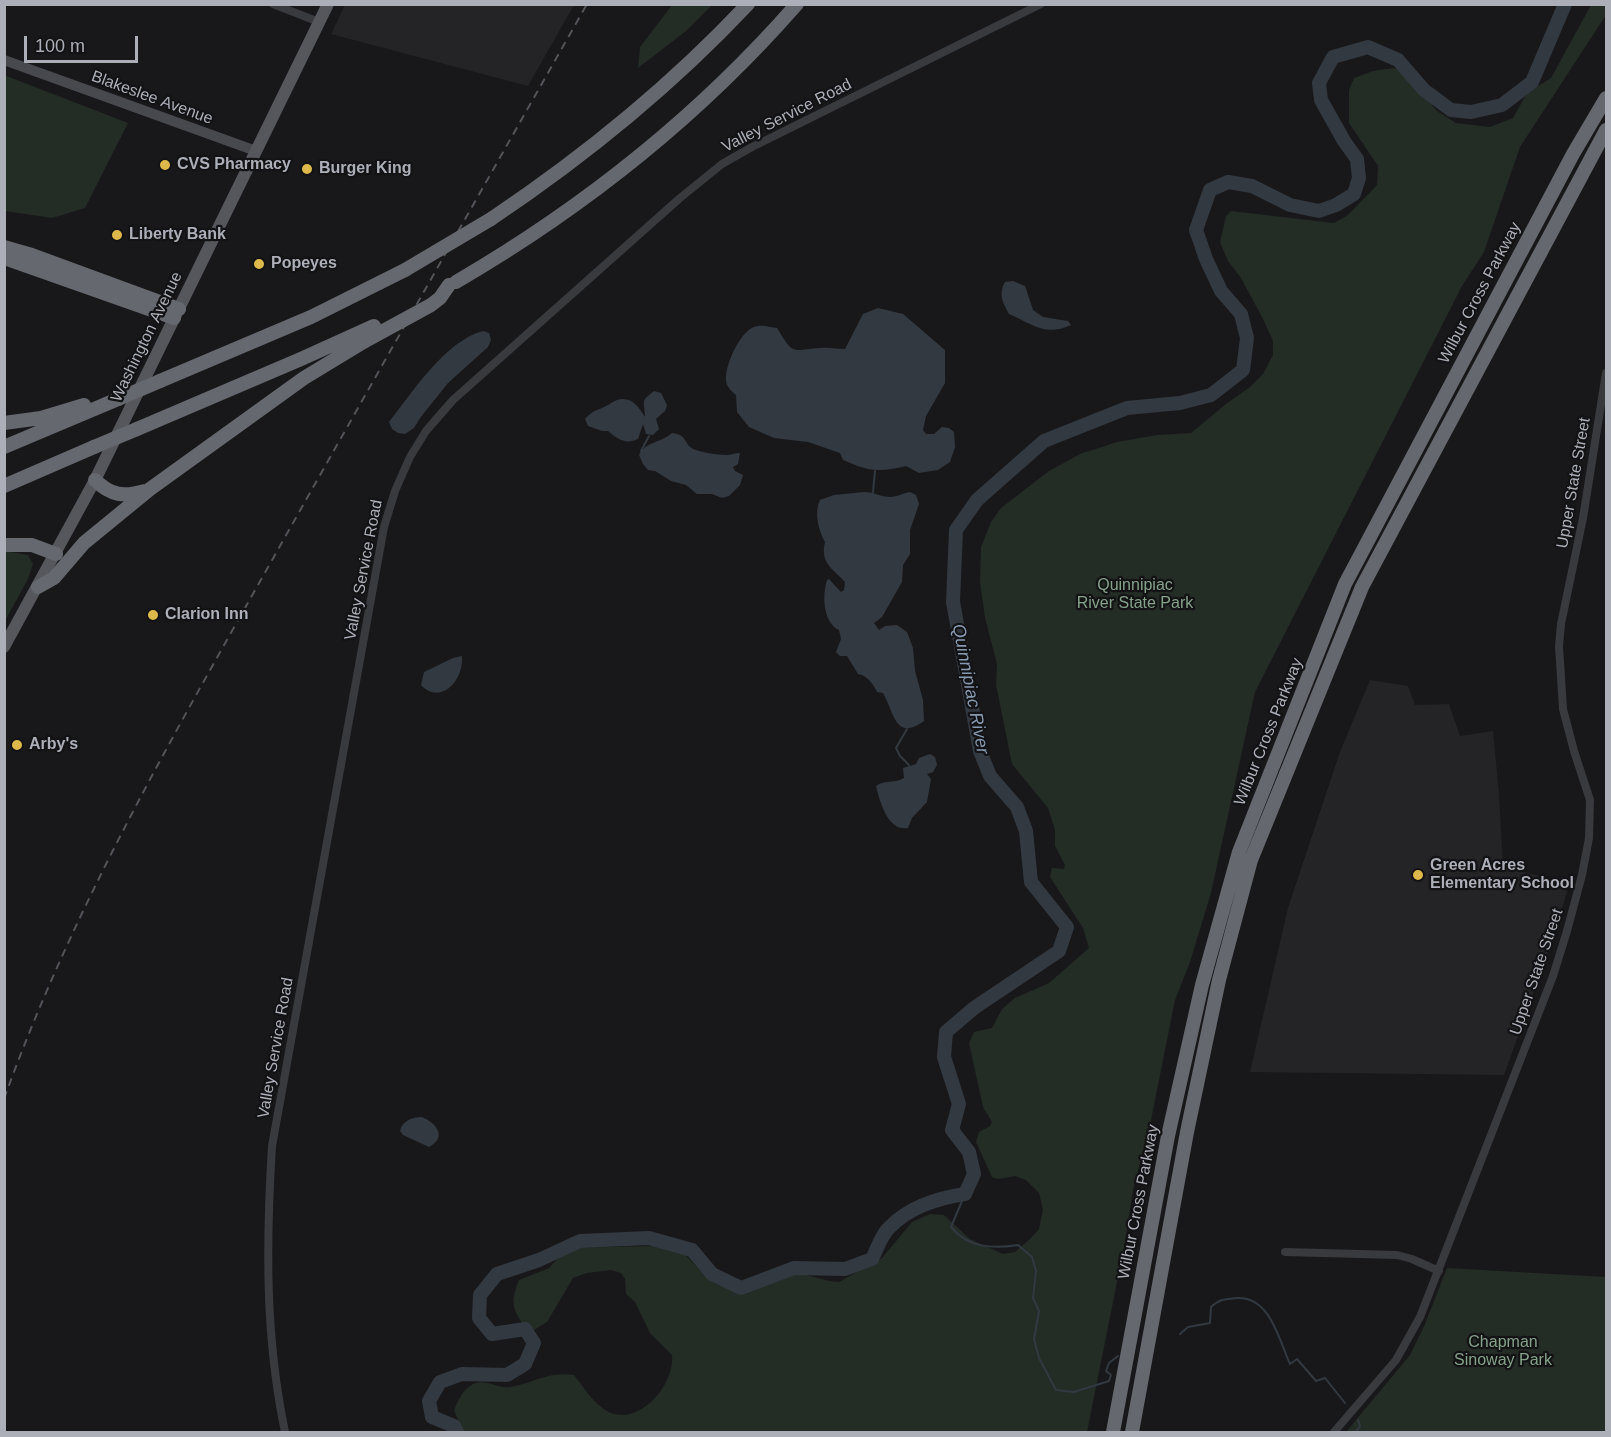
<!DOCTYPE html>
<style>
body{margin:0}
#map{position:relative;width:1611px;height:1437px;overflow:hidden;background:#18181a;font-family:Arial,sans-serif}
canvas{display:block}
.frame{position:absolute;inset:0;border:6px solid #acaeb8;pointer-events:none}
.scale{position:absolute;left:24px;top:36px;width:114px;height:27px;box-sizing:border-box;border:3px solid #acaeb8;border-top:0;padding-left:8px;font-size:18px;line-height:21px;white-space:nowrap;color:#acaeb8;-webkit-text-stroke:4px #131315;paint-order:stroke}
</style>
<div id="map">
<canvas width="1611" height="1437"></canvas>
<div class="frame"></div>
<div class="scale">100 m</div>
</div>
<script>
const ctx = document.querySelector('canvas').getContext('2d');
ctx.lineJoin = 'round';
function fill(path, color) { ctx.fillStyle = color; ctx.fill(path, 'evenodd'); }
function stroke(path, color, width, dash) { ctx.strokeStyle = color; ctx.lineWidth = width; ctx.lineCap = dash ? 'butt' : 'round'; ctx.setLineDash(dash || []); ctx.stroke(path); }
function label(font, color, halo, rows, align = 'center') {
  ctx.font = font + ' Arial,sans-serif'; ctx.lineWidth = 4.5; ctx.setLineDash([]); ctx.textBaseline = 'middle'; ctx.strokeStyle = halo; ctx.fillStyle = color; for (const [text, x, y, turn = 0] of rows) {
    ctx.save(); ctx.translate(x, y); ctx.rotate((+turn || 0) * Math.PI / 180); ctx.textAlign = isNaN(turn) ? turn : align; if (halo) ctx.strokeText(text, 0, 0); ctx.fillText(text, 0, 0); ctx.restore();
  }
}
fill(new Path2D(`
 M345,5V4L574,5L528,86L331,34Z
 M1370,680L1408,686L1415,705L1449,704L1460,736L1493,731L1499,794L1503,867L1569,883L1557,928L1504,1075L1250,1072L1288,908L1340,752Z`), '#242426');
fill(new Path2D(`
 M672,5H712L686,31L638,68L640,47Z
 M1591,5H1606V15L1520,147L1484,252L1462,286L1255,692L1211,893L1190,962L1175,1000L1150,1125L1133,1190L1125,1242L1087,1432H463L454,1410C458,1401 463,1389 473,1384C485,1378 498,1389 510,1387C535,1383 547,1371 574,1375C585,1389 597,1409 614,1414C644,1422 675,1382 672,1355L650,1333L635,1302L626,1294L625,1279L621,1273L611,1270L587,1273L573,1278L547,1322L534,1330L525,1328C512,1307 510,1303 519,1280L549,1268L567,1248L654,1246L669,1244L681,1250L705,1276L726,1285L740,1288L762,1282L779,1274L799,1273L829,1281L839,1282L882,1258L912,1222L930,1214L944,1215L970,1239L1003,1254L1015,1252L1031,1238L1039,1229L1043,1210L1039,1193L1026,1180L1015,1176L998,1179L992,1177L976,1142L979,1132L990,1126L992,1122L983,1107L969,1043L974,1032L992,1028L1002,1009L1015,998L1049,983L1089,948L1083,928L1050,877L1052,868L1064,869L1065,865L1055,846V830L1048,808L1012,764L996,685L997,664L985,618L980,582L981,547L991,522L1001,508L1049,471L1080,454L1117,442L1157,435L1191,433L1226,404L1250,387L1263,374L1273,355V341L1262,317L1241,278L1228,261L1220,242L1226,216L1231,211L1334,223L1348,215L1377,185L1378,166L1349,123V90L1354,78L1373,71L1394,68L1405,73L1437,111L1456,123L1490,127L1513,118L1527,93L1551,78Z
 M4,75L128,123L85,208L52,218L5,211Z
 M5,551L28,555L33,564L28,579L5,621Z
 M1447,1268L1606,1277V1432H1346L1410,1355L1425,1324Z`), '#242c26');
fill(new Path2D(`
 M1013,281L1025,286L1033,310L1043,317L1068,321L1071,325C1044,337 1033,324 1009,314C1003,302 998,295 1005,282Z
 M878,308L903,314L945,350V383L926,416L923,430L926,434H934L942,427L949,428L954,432L955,447L950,462L938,470L919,473L906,466C877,473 869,471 843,460L840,453L808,442L774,438L749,427L737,412L736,395C731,391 726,386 726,380C725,365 740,332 754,327C762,324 769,327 777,328C794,356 791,350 820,348C829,347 837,349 845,349L863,314Z
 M483,331L489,333L491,340L488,347L448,383L420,418L414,428L405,434L398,433L392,429L389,422C412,393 445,341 483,331Z
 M654,391L661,393L667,405L665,411L656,419L659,429L653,435L646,434L643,424L638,439C626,445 617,439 608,431H602L588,426L585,419C593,410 596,411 606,406C609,405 612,402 615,401C631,394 639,408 645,417C645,402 639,402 654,391Z
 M672,433C688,435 683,443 693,449C700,452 718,455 726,455C731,455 735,453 740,453L738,464L733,467L735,471L743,475L740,485L729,496L722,498L712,494H697L686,485L671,481L655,471L648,470L643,464L639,455C646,441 659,444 672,433Z
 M864,492C874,492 881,497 890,497C897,497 903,493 910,492L916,495L919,504L910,530V554L903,565L902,582L882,617L874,623L879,630L885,626L897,625L907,632L913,648L915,671L923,700L924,721C895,742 894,712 883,693L877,692C874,685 867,675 858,674L847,656H840L836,652L841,639L839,630C823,623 822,595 827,580L829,579L841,592L844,590L845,582C832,568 820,563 825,542C818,530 814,512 820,500L834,495Z
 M462,656C464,680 441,706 421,685L424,672L453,658Z
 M930,754L935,757L937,765L933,772L927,774L931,779L927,802L912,818L908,828C888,832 880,802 876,786C885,779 895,784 904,778L903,768L916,764L919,758Z
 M422,1117C436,1123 448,1137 429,1147L403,1135L400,1131C402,1121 412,1117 422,1117Z`), '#333941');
stroke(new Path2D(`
 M641,451L649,436
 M873,492L875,471
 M907,729L896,748L900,756L909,765
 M965,1194L951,1227C968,1248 993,1249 1018,1245L1032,1257L1036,1271L1033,1298L1039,1311L1034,1339L1039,1358L1056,1390L1074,1392L1109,1381L1111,1375L1106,1371L1109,1363L1118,1356
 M1180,1334L1188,1327L1210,1323L1211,1307C1220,1299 1225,1299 1237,1298C1270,1296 1279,1340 1290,1364L1297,1359L1316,1381L1325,1378L1345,1403
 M1356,1432L1360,1426L1358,1420`), '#333941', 2);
stroke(new Path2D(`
 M457,1432L454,1426L432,1417L429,1401L440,1382L462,1374L507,1375L525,1364L534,1343L525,1329L492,1334L479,1318L480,1295L497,1274L539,1260L580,1241L649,1238L692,1250L712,1274L741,1288L794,1268L845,1269L872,1259C877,1249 882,1233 891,1226C911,1206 938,1198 965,1194L974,1174L969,1152L952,1130L959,1104L944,1057L946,1032L974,1008L1059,951L1067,927L1031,882L1026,831L1017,807L990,776L980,751L953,602L956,530L977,500L1044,441L1127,408L1180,403L1211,395L1243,370L1247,338L1241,314L1221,291L1206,259L1196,230L1210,190L1228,182L1252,186L1290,205L1319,211L1336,205L1354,194L1359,178L1357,159L1344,141L1321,100L1319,83L1333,57L1368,47L1398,60L1424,90L1451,110L1471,112L1502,105L1532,82L1565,4`), '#333941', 14);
stroke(new Path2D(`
 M273,4L319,22
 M1285,1252L1397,1255L1412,1259L1439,1271
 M285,1432C265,1336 266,1244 272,1146L384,527L395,491L410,457L426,431L453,400L680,198L722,164L752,147L1041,4
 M1334,1432L1396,1360L1420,1317L1553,976L1567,931L1582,875L1589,838L1590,800L1574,751L1563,709L1559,646L1561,624L1583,518L1606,373`), '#393a3e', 8);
stroke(new Path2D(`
 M4,60L256,151`), '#48494e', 10);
stroke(new Path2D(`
 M4,647L95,480L328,4`), '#56575d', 12);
stroke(new Path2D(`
 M491,219C585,156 671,86 748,4
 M4,247L32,255L179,309
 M4,258L174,318
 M456,282C583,208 700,115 797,4
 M160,381L311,317L405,270
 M4,423L41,418L84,405
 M137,429L301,359L374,326
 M4,447L118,399
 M95,480C111,496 124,497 145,491
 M4,486L94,447
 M4,545H32L56,554
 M38,587L54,578L84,543L150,489L304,378L365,341
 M1113,1432L1168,1136L1202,985L1239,852L1345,584L1573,154L1606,98
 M1132,1432L1187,1132L1219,980L1251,860L1362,587L1606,130`), '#66686f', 14);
stroke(new Path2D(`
 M4,1099C71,912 170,741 267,569C373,381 480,193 587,4`), '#535459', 2, [8, 6]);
stroke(new Path2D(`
 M405,270L491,219
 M365,341L431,305L440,298L449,285
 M118,399L160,381
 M94,447L137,429`), '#66686f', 14);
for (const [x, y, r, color] of [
 [165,165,6,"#ddb94c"],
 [307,169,6,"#ddb94c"],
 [117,235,6,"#ddb94c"],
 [259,264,6,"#ddb94c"],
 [153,615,6,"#ddb94c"],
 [17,745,6,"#ddb94c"],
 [1418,875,6,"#ddb94c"]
]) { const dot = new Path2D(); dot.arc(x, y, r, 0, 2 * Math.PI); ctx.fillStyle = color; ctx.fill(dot); stroke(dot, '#131315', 2); }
label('16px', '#acaeb8', '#131315', [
 ["Blakeslee Avenue",152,98,20],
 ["Valley Service Road",787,116,-27],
 ["Wilbur Cross Parkway",1480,293,-62],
 ["Washington Avenue",147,337,-64],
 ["Upper State Street",1574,483,-80],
 ["Valley Service Road",364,570,-79],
 ["Wilbur Cross Parkway",1269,732,-68],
 ["Upper State Street",1537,972,-71],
 ["Valley Service Road",276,1048,-80],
 ["Wilbur Cross Parkway",1139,1202,-79]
]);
label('bold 16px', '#acaeb8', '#131315', [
 ["CVS Pharmacy",177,165],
 ["Burger King",319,169],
 ["Liberty Bank",129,235],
 ["Popeyes",271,264],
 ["Clarion Inn",165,615],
 ["Arby's",29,745],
 ["Green Acres",1430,866],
 ["Elementary School",1430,884]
], 'left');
label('16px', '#85a189', '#131315', [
 ["Quinnipiac",1135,586],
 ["River State Park",1135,604],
 ["Chapman",1503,1343],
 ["Sinoway Park",1503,1361]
]);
label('italic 18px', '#8799af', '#131315', [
 ["Quinnipiac River",970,689,79]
]);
</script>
